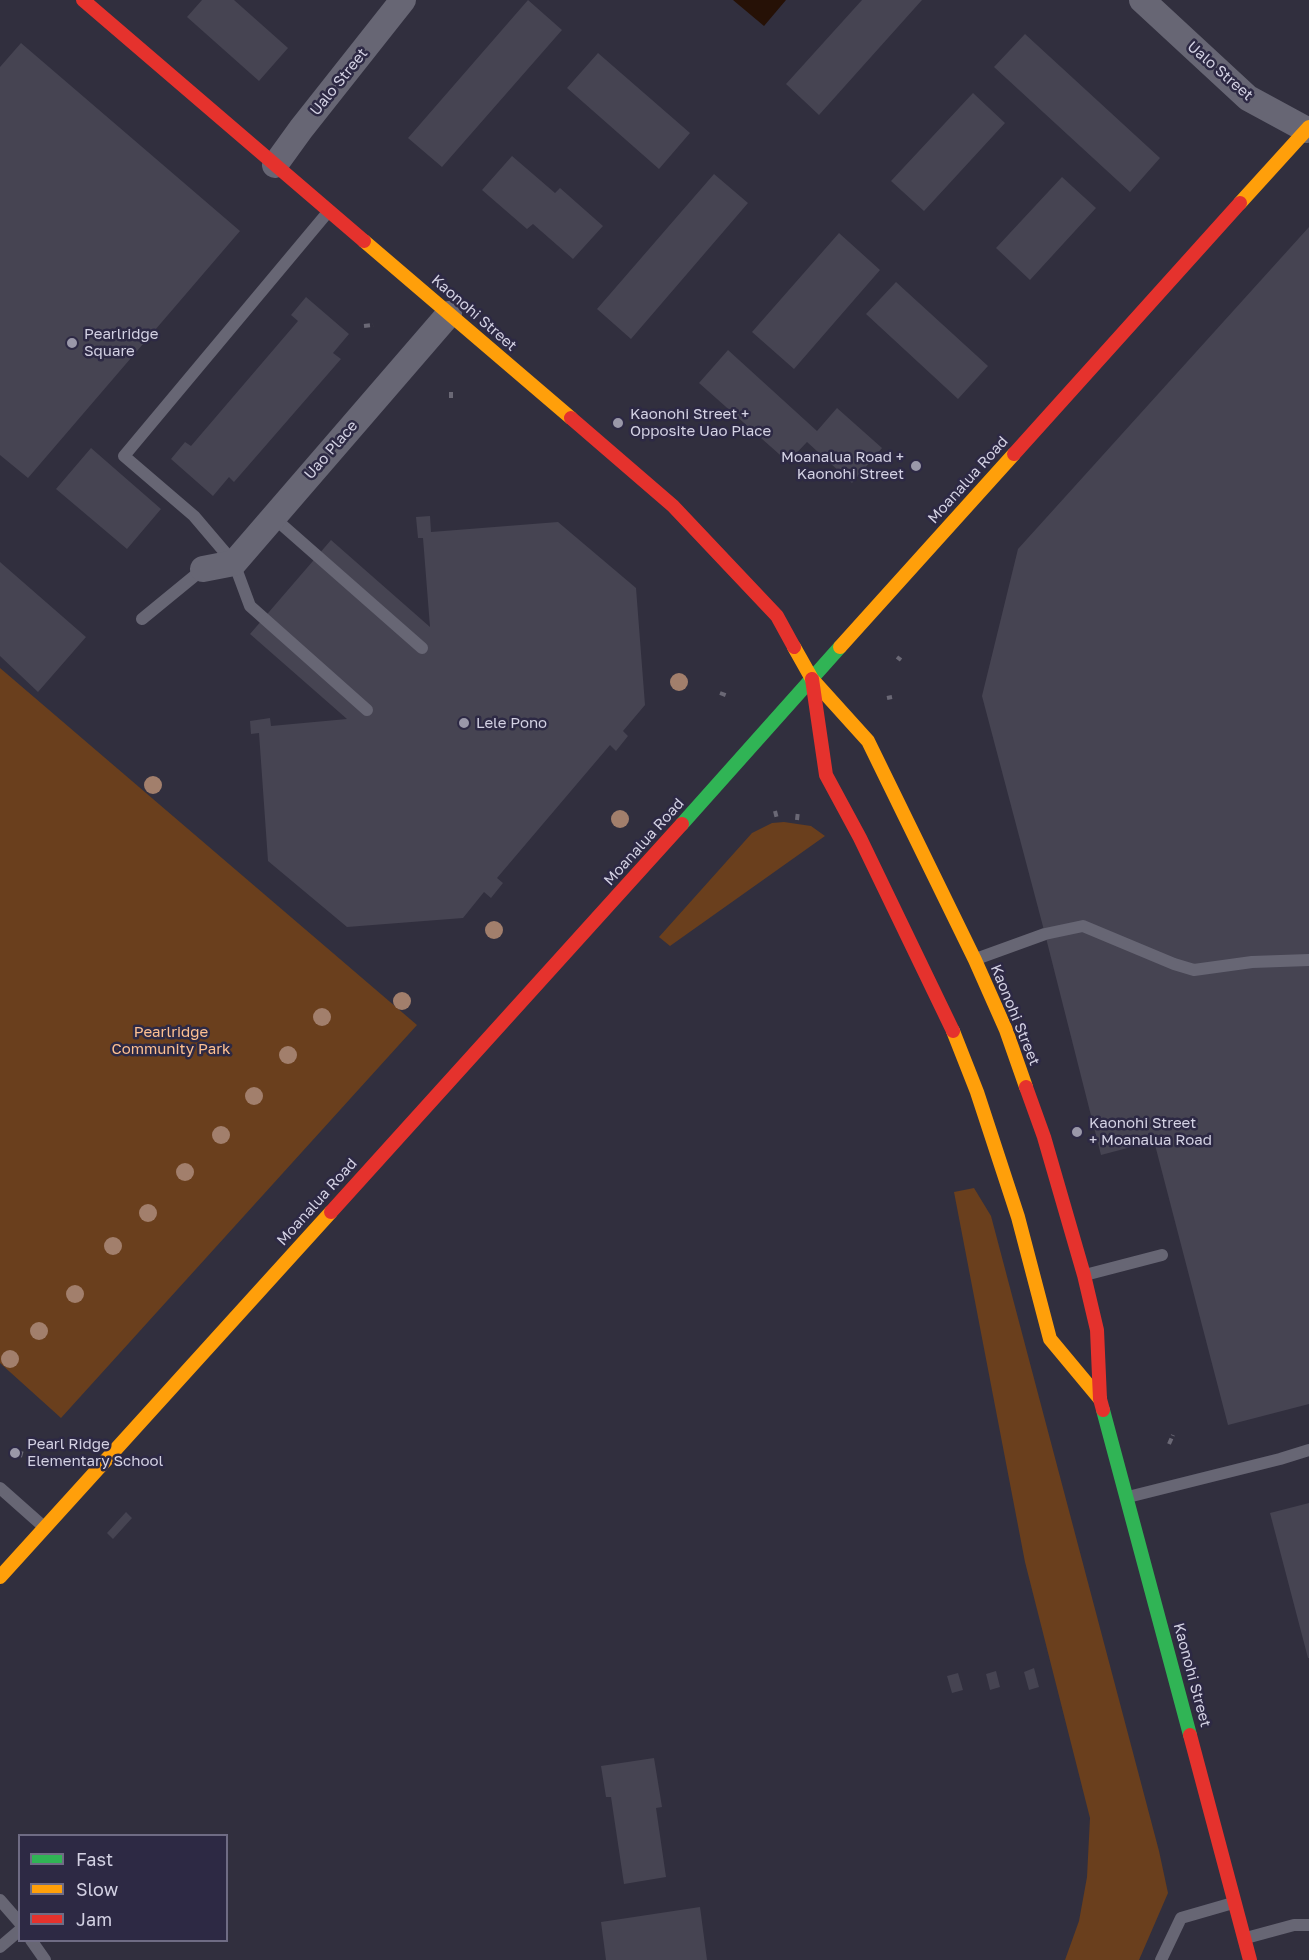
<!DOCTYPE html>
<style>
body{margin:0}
#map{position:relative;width:1309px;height:1960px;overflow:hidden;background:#312f3e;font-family:"Golos Text",sans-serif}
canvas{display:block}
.legend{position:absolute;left:18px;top:1834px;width:210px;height:108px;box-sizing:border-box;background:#2d2944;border:2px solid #6f6c84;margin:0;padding:8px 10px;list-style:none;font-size:18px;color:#d3d1e3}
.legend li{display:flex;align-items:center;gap:12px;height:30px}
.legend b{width:30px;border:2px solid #6f6c84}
</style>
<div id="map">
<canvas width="1309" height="1960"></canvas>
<ul class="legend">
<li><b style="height:8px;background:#30b455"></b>Fast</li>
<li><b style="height:8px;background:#ff9f0a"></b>Slow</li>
<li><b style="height:8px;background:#e5322d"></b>Jam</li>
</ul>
</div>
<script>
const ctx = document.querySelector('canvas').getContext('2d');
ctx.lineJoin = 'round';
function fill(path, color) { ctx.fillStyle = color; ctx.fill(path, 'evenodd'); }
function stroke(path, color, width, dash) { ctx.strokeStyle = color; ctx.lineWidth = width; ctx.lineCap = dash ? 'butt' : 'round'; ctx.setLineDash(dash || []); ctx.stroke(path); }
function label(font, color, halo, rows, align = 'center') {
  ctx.font = font + ' "Golos Text",sans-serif'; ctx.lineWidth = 5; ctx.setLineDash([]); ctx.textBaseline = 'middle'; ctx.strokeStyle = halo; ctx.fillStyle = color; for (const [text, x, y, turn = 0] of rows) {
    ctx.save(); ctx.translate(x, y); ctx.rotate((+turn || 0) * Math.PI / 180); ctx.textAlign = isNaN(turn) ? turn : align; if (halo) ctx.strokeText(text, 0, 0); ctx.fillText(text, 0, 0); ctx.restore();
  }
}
fill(new Path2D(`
 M0,668L417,1025L61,1418L0,1363Z
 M784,822L811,826L825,836L670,946L659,937L752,833L772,823Z
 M974,1188L991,1216L1159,1851L1168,1893L1139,1960H1065L1079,1921L1087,1877L1090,1818L1025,1562L954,1192Z`), '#6a3f1d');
fill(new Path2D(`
 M733,0H786L764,26Z`), '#261106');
fill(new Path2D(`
 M202,0H234L288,48L259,81L187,17Z
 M528,0L562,30L442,167L408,138Z
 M862,0H922L819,115L786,84Z
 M1025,34L1160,158L1130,192L994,67Z
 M21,43L240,231L28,478L0,455V67Z
 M598,53L690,133L659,169L567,88Z
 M973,93L1005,123L924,211L891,181Z
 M512,156L555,193L560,188L603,226L573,259L533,224L527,229L482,190Z
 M714,174L748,203L631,339L597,309Z
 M1062,177L1096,208L1030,280L996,248Z
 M1309,227V1404L1228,1425L1154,1141L1101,1155L1045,934L982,696L1018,549Z
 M839,233L880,270L794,369L752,332Z
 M896,282L988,366L958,399L866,314Z
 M306,297L349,334L333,353L341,359L234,482L229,477L213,496L171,459L185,442L191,446L298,321L291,315Z
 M728,350L817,431L837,408L882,448L852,483L807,442L788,462L699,383Z
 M91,448L161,509L127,549L56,489Z
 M430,516L431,532L558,522L636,588L645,705L623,731L628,736L616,751L610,745L497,878L503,883L491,898L484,892L463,918L347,927L268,861L259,733L251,734L250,721L270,718L271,726L347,719L250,634L331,540L430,627L423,538H418L416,517Z
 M0,562L86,637L38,692L0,656Z
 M1309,1503V1658H1308L1270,1513Z
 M126,1512L132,1518L113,1539L107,1533Z
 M1034,1668L1039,1687L1029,1690L1024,1672Z
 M996,1671L1000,1687L990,1690L986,1674Z
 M958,1673L963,1690L952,1693L947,1676Z
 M654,1758L662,1807L656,1808L666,1877L624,1884L611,1797H606L601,1766Z
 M700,1907L707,1960H606L601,1922Z`), '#464452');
stroke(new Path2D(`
 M364,326L373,325
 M451,392V399
 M897,657L901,660
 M720,693L728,696
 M887,698L892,697
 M775,811L777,819
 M797,820L798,811
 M1169,1444L1173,1435
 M20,1457L22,1450`), '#6a6875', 4, [6, 3]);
stroke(new Path2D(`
 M328,212L124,456L194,516L234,563L250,606L367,710
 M273,517L422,648
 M142,619L203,569
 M976,959L1045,934L1083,926L1174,964L1194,970L1252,962L1309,960
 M1085,1275L1162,1255
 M0,1488L44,1527
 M1128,1497L1280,1459L1309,1450
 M0,1900L20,1923
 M1246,1938L1294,1925H1309
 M31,1940L45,1960
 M0,1947L20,1930
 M1161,1960L1181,1918L1233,1903`), '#676674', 12);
stroke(new Path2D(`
 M1142,0L1248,98L1307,130
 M275,165L301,129L403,0
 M203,569L234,563L449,314`), '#676674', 26);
stroke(new Path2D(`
 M682,824L840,647
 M1103,1410L1190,1735`), '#30b455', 14);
stroke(new Path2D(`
 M1240,203L1309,127
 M364,241L571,418
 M794,647L812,679L868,741L975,960L1006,1030L1026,1087
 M840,647L1014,454
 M953,1031L977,1092L1018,1217L1050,1339L1100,1399
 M0,1577L331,1212`), '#ff9f0a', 14);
stroke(new Path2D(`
 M83,0L364,241
 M571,418L673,506L777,616L794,647
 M1014,454L1240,203
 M812,679L826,775L860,838L953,1031
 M1026,1087L1044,1137L1084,1275L1097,1330L1100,1399L1103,1410
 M331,1212L682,824
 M1190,1735L1250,1960`), '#e5322d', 14);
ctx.fillStyle = '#a27f6c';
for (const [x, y] of [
 [679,682],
 [153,785],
 [620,819],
 [494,930],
 [402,1001],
 [322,1017],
 [288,1055],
 [254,1096],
 [221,1135],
 [185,1172],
 [148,1213],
 [113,1246],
 [75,1294],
 [39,1331],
 [10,1359]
]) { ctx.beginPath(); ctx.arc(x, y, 9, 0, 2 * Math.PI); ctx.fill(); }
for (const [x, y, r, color] of [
 [72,343,6,"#9a98a9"],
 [618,423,6,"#9a98a9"],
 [916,466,6,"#9a98a9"],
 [464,723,6,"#9a98a9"],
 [1077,1132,6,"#9a98a9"],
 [15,1453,6,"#9a98a9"]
]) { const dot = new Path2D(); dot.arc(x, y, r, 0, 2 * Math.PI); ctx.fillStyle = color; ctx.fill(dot); stroke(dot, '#2d2944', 2); }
label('15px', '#d3d1e3', '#2d2944', [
 ["Ualo Street",1220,71,41],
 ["Ualo Street",339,82,-51],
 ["Kaonohi Street",474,313,41],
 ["Uao Place",331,450,-49],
 ["Moanalua Road",968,480,-48],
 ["Moanalua Road",644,842,-48],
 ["Kaonohi Street",1015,1015,68],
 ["Moanalua Road",317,1202,-48],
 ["Kaonohi Street",1192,1675,75]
]);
label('15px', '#d3d1e3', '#2d2944', [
 ["Pearlridge",84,334],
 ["Square",84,351],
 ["Kaonohi Street +",630,414],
 ["Opposite Uao Place",630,431],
 ["Moanalua Road +",904,457,"right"],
 ["Kaonohi Street",904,474,"right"],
 ["Lele Pono",476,723],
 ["Kaonohi Street",1089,1123],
 ["+ Moanalua Road",1089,1140],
 ["Pearl Ridge",27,1444],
 ["Elementary School",27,1461]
], 'left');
label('15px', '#fec091', '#2d2944', [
 ["Pearlridge",171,1032],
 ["Community Park",171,1049]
]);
</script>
